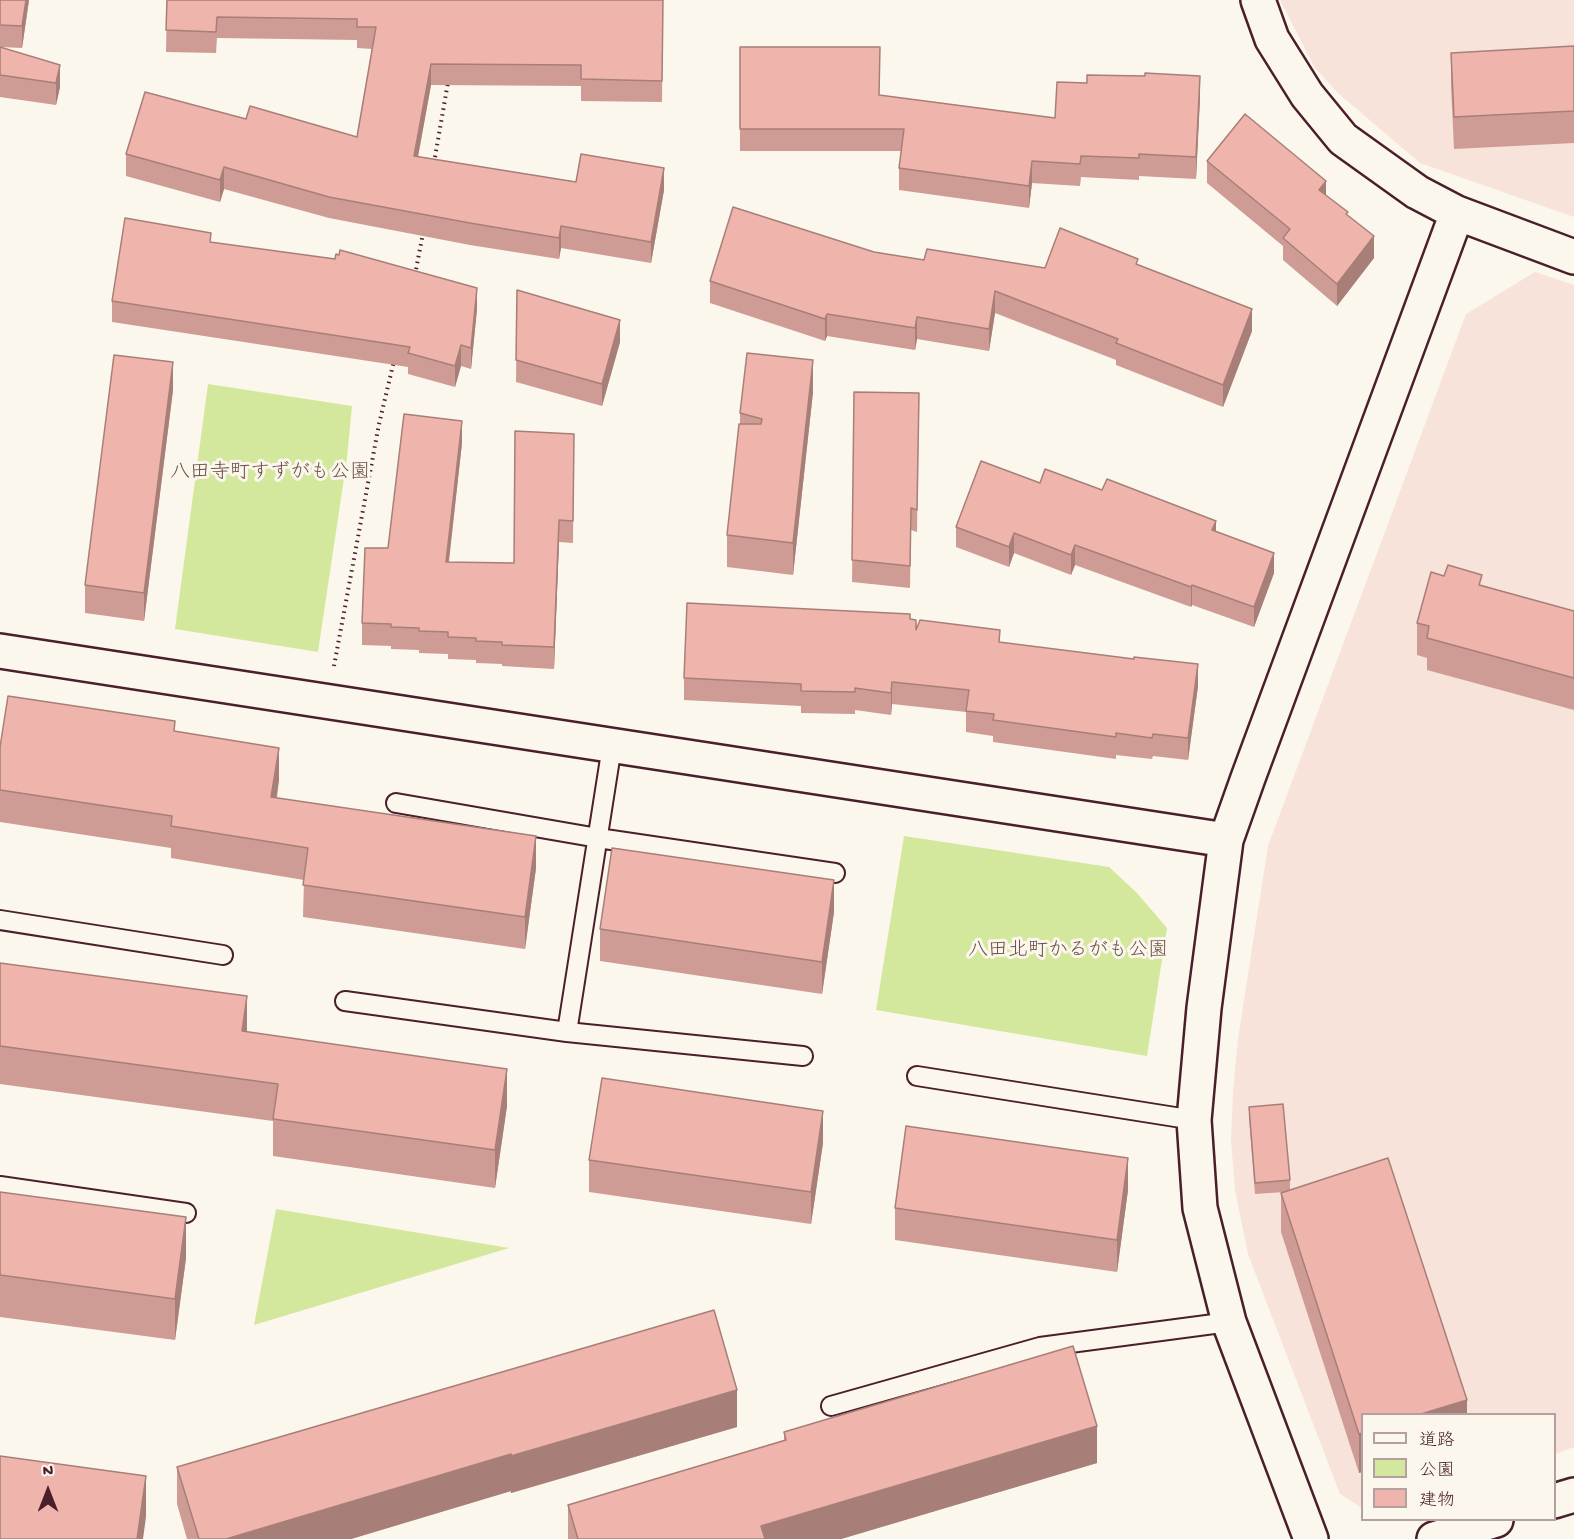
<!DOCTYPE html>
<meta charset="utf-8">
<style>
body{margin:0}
#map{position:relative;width:1574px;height:1539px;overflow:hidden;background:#fbf7ec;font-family:"Gochi Hand","Klee One",sans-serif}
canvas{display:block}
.legend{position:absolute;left:1361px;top:1413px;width:195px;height:108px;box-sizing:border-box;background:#fbf7ec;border:2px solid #b4a19f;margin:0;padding:8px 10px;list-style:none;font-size:18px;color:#4a1f2b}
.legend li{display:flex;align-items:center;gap:12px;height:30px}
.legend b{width:30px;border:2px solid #b4a19f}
.north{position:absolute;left:18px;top:1461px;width:60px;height:60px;-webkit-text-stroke:4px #fbf7ec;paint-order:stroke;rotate:0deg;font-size:16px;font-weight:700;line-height:24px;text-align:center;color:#4a1f2b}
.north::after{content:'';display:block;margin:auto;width:21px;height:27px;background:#4a1f2b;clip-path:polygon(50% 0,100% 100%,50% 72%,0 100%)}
</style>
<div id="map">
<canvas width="1574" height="1539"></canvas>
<ul class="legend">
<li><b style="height:8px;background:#fbf7ec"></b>道路</li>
<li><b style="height:16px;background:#d4e89d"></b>公園</li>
<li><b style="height:16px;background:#efb5ac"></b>建物</li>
</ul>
<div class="north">N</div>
</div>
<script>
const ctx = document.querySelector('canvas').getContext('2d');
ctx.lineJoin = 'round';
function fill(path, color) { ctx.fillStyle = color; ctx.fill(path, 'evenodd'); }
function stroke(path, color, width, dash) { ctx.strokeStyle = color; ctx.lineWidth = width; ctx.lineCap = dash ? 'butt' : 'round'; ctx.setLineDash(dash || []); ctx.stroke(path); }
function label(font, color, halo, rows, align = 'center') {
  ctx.font = font + ' "Gochi Hand","Klee One",sans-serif'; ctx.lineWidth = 6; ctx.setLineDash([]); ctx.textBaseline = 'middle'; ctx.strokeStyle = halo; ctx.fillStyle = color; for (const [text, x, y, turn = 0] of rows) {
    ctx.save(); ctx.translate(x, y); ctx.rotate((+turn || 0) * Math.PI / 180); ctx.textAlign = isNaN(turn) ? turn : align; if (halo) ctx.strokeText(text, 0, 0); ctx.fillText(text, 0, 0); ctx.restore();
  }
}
fill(new Path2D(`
 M1280,0H1574V217L1420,163L1338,93L1315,68Z
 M1535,272L1574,285V1447L1555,1454L1554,1414H1362V1508L1340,1494L1248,1254L1235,1190L1231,1141L1233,1091L1238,1039L1268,846L1466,314Z`), '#f7e3d9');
fill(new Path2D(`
 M208,384L352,406L347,458L318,652L175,629Z
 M904,836L1109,867L1137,893L1167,928L1147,1056L876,1010Z
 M276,1209L509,1248L254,1325Z`), '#d4e89d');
const lane = new Path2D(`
 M396,803L598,838L835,873
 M0,920L223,955
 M345,1001L567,1032L803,1056
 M567,1032L612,746
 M917,1076L1194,1120
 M0,1186L186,1213
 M831,1406L1040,1347L1229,1322`);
const secondary = new Path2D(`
 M1258,0L1272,39L1307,95L1343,139L1417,192L1457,213L1574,257
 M0,651L1226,840
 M1554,1501L1574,1495
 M1311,1539L1229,1322L1200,1208L1194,1120L1204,1008L1226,840L1248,778L1457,213
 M1434,1539L1496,1520`);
stroke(lane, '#4a1f2b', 22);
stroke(secondary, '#4a1f2b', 38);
stroke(new Path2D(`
 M434,163L448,82
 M415,275L423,233
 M334,666L379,424L394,361`), '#4a1f2b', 4, [1.5, 4.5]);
stroke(lane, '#fbf7ec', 18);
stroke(secondary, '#fbf7ec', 33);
fill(new Path2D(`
 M0,0H29L22,48L0,47Z
 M167,0H663L662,102L581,101V86L431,85L418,157L576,182L664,190L651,263L561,248L559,259L470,245L329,218L224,189L220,202L126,176V154L246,119L357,137L372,49L357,48V40L217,38L216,53L166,52Z
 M1574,46V143L1454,149L1451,85V53Z
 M0,47L60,65V87L56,105L0,97Z
 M740,47L880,95L1055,118L1200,98L1196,179L1139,176V180L1081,177L1080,186L1032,183L1029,208L899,190V168L901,151H740Z
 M1207,161L1326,195L1348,216L1374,258L1337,306L1283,260V246L1207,183Z
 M211,242L477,309L471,369L461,366L455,387L408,374V367L112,322V301Z
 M874,252L924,260L1045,268L1138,265L1252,331L1223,407L1116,365V360L995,313L989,351L917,339L915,350L827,336L825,341L710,303V281Z
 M517,290L620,342L602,406L516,382Z
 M173,390L144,621L85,613V585Z
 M813,392L793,575L727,567V535L740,424V413Z
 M854,392L919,393L917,532L911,530L910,588L852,582Z
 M574,434L573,543L559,542L554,669L502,666V664L476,663V660L448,659V654L419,653V650L391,649V646L362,645V623L388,548L462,443L449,562L514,563Z
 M1040,483L1216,531L1274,573L1254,627L1192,605L1191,607L1075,565L1071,575L1014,553L1009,567L956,547V527Z
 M1444,576L1482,585L1574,611V710L1427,670V658L1417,655V623Z
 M910,619L916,630L1000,642L1198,686L1188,760L1153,756L1152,759L1116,755V759L993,742V736L966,732V712L892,704L891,715L855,710V714L801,713V706L684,700V678Z
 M175,732L279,780L277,798L536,868L525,949L303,917L304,880L171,858V848L0,822V747Z
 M834,912L822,994L600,961V929Z
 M0,963L247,1032L507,1106L495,1188L273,1156V1121L0,1084Z
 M1249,1107L1290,1180V1190L1467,1414L1359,1473L1281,1232V1193L1284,1192L1255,1194L1249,1118Z
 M823,1143L811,1224L589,1192V1160Z
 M1128,1190L1117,1272L895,1240V1208Z
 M0,1192L186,1258L175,1340L0,1317Z
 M737,1427L511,1493V1491L351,1539H187L177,1504V1467Z
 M784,1432L1097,1463L841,1539H568V1505L784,1440Z`), '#ce9c94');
fill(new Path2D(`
 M26,0H29L22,48V26Z
 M431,64V85L414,178V156Z
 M60,65V87L56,105V83Z
 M1200,76V98L1196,179V157Z
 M1032,161V183L1029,208V186Z
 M224,167V189L220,202V180Z
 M664,168V190L651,263V242Z
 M1326,181V203L1319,190Z
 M561,226V248L559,259V238Z
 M1374,236V258L1337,306V284Z
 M477,288V309L471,369V348Z
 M995,291V313L989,351V329Z
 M1252,309V331L1223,407V385Z
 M827,314V336L825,341V319Z
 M917,317V339L915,350V328Z
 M620,320V342L602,406V384Z
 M461,345V366L455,387V366Z
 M813,360V392L793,575V543Z
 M173,362V390L144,621V593Z
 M462,421V443L446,584V562Z
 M559,520V542L554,669V647Z
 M1216,521V541L1212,530Z
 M1014,533V553L1009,567V547Z
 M1075,545V565L1071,575V555Z
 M1274,553V573L1254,627V607Z
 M1192,585V605L1191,607V587Z
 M1198,664V686L1188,760V738Z
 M892,682V704L891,715V693Z
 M279,748V780L271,829V797Z
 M536,836V868L525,949V917Z
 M834,880V912L822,994V962Z
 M247,996V1034L242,1031Z
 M507,1069V1106L495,1188V1150Z
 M823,1111V1143L811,1224V1192Z
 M1128,1158V1190L1117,1272V1240Z
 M186,1217V1258L175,1340V1299Z
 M737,1390V1427L511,1493V1456Z
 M1467,1400V1414H1421Z
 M1097,1426V1463L841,1539H761V1526Z
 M1362,1433V1472L1359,1473V1434Z
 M511,1454V1491L351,1539H226Z
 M146,1476V1517L143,1539H137Z`), '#a77f78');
const building = new Path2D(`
 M0,0H26L22,26L0,25Z
 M167,0H663L662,81L581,79V65L431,64L414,156L576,182L581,154L664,168L651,242L561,226L559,238L470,223L329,197L224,167L220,180L126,154L145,92L246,119L250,106L357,137L376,27H357V19L217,17L216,32L166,30Z
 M1574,46V111L1454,117L1451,53Z
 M0,47L60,65L56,83L0,75Z
 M740,47H880L879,95L1055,118L1057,82L1087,83V75L1145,76V73L1200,76L1196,157L1139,154V158L1081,156L1080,164L1032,161L1029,186L899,168L904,129H740Z
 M1245,114L1326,181L1319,190L1348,212L1346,214L1374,236L1337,284L1283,238L1290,229L1207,161Z
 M733,207L874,252L924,260L927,249L1045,268L1060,228L1138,259L1136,264L1252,309L1223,385L1116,343L1118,339L995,291L989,329L917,317L915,328L827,314L825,319L710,281Z
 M125,218L211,233L210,242L335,259L336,254L339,255L340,250L477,288L471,348L461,345L455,366L408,353L410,347L112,301Z
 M517,290L620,320L602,384L516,360Z
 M747,353L813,360L793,543L727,535L739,424H761L762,419L740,413Z
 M114,355L173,362L144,593L85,585Z
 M854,392L919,393L917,510L911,508L910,566L852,560Z
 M404,414L462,421L446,562L514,563L515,431L574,434L573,521L559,520L554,647L502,645V642L476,641V638L448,637V632L419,631V628L391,627V624L362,623L365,548H388Z
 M981,461L1040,483L1045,469L1102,490L1107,479L1216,521L1212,530L1274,553L1254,607L1192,585L1191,587L1075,545L1071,555L1014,533L1009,547L956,527Z
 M1448,565L1482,575L1479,585L1574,611V678L1427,638L1429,626L1417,623L1431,572L1444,576Z
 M687,603L910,614V619L916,620V630L920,620L1000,630L999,642L1134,659V657L1198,664L1188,738L1153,734L1152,738L1116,733V737L993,720L994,714L966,711L969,690L892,682L891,693L855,688V692L801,691V684L684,678Z
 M8,696L175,721L174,731L279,748L271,797L536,836L525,917L303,885L308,848L171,826L172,816L0,790V747Z
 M612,848L834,880L822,962L600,929Z
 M0,963L247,996L242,1031L507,1069L495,1150L273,1119L278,1084L0,1046Z
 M602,1078L823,1111L811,1192L589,1160Z
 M1283,1104L1290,1180L1255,1183L1249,1107Z
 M906,1126L1128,1158L1117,1240L895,1208Z
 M1388,1158L1467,1400L1421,1414H1362V1433L1359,1434L1281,1193Z
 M0,1192L186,1217L175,1299L0,1275Z
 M714,1310L737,1390L511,1456V1454L226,1539H199L177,1467Z
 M1073,1346L1097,1426L761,1526L765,1539H578L568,1505L786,1440L784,1432Z
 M0,1456L146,1476L137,1539H0Z`);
fill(building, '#efb5ac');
stroke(building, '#a77f78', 1.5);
label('20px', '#6c5148', '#fbf7ec', [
 ["八田寺町すずがも公園",270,474],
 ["八田北町かるがも公園",1068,952]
]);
</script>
